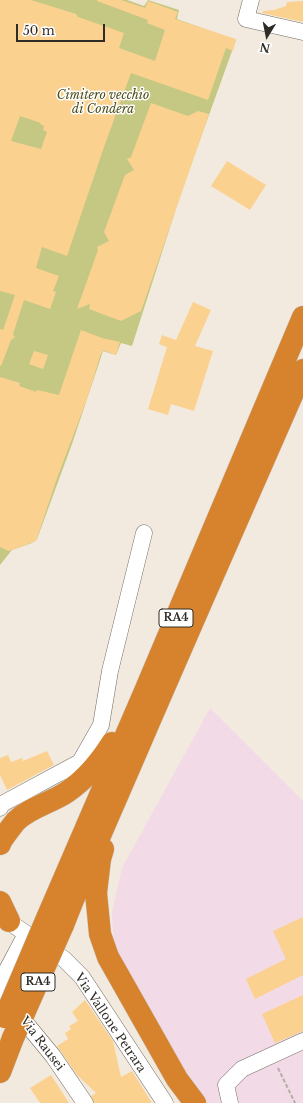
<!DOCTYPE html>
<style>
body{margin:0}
#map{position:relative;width:303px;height:1103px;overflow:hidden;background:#f3eadf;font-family:"Libre Baskerville",serif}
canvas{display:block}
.north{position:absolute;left:247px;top:16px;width:40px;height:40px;-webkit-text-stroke:3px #fff;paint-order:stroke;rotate:190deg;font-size:11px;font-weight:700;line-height:16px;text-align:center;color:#2f2c27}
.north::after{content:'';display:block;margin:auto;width:14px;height:18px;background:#2f2c27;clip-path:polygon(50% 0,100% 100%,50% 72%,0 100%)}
.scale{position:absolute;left:16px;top:24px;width:89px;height:18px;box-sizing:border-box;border:2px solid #2f2c27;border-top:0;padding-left:5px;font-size:12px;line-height:14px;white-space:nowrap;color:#2f2c27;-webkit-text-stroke:3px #fff;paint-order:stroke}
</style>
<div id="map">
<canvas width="303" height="1103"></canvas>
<div class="north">N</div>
<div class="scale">50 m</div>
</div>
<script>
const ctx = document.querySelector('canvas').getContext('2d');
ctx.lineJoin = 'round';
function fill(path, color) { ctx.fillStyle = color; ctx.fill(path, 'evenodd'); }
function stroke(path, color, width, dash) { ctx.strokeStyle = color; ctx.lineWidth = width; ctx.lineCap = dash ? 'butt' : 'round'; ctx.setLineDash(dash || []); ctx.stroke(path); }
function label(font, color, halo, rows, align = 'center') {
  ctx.font = font + ' "Libre Baskerville",serif'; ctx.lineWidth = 3; ctx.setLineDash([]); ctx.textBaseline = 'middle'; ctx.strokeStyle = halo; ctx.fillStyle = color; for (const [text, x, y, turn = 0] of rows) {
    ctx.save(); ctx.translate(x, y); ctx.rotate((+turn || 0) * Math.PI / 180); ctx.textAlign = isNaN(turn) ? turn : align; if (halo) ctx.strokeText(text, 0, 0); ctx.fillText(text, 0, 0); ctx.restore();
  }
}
fill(new Path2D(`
 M210,708L303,801V1103H202L114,949L112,912L122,868Z`), '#f2dae6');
fill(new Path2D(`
 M0,0H127L144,6L148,0L179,10L177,19L236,40L182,190L132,346L121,343L116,355L103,351L72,444L37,539L32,543L12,550L0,565Z`), '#c5c883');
fill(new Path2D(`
 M0,0H31L76,14L78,17L124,33L119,48L155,61L165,30L147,23L148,20L97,1V0H121L145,8L148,1L178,12L175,19L236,39L233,51L226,48L208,100L131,73L104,147L67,256L42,247L36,268L59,276L53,291L56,292L50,309L24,300L13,334L15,337L11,340L1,366H0V329L3,330L15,295L0,291ZM20,116L41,123L40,124L44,126L43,130L47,132L41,149L11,141Z
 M303,1V22L262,13L263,11L274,10L286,6L287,2Z
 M151,103L188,116L198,111L209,114L141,311L121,321L89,309L90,304L77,309L98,250L97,247L109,241L104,232L125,175L134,170L127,159L131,157Z
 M227,161L266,185L250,210L211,186Z
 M193,302L211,310L195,346L213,351L194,411L171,404L168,415L148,409L167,347L159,344L162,335L176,340Z
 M81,330L102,338L120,342L116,355L103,350L100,356L88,396L56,481L36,541L9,551L0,547V377L20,383L19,386L36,392L37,390L59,395Z
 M34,351L48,355L43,369L29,364Z
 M47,751L54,765L7,790L0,775V758L8,755L11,762L22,758L23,761Z
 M303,917V975L255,999L246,979L286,959L273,931Z
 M303,995V1031L275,1043L262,1014Z
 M85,1000L113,1041L121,1077L132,1071L152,1103H94L91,1096L96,1093L77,1075L57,1046L68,1039L65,1033L71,1029L69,1026L78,1021L72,1012Z
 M51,1075L69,1103H40L30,1088Z`), '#fbd190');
const minor = new Path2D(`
 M251,0L246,19L303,32
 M0,808L2,804L80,762L101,725L110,671L144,533
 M0,916L64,959L82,977L165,1103
 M0,983L26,934
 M0,984L29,1027L53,1056L85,1103
 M230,1103L226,1085L242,1069L303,1041`);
const highway = new Path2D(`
 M0,844L1,841C6,834 11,827 16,821C30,807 51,803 67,792C86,779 100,762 112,743
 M103,849L100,859L96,893L100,934L108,957L177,1079L195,1103
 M0,902L9,921
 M47,918L145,691L303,317
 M63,925C89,858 119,793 147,727C199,608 250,489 303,370
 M0,1072L13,1038`);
stroke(minor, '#736c62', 17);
stroke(highway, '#cdcccb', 23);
stroke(new Path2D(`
 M278,1068L295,1103`), '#b5aea5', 2, [4, 2]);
stroke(minor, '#fff', 16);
stroke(highway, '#d7832d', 22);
const highwayBridge = new Path2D(`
 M5,1017L47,918
 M13,1038L63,925`);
stroke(highwayBridge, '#cdcccb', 23, []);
stroke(highwayBridge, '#d7832d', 22);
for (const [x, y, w] of [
 [176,618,34],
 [38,982,34]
]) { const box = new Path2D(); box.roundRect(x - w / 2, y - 9, w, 18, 3); ctx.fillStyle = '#fff'; ctx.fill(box); stroke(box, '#2f2c27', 1); }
label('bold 11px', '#2f2c27', null, [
 ["RA4",176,618],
 ["RA4",38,982]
]);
label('italic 12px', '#4c4d17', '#fff', [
 ["Cimitero vecchio",103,96],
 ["di Condera",103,110]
]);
label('12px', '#2f2c27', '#fff', [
 ["Via Vallone Petrara",110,1023,56],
 ["Via Rausei",42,1044,53]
]);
</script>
